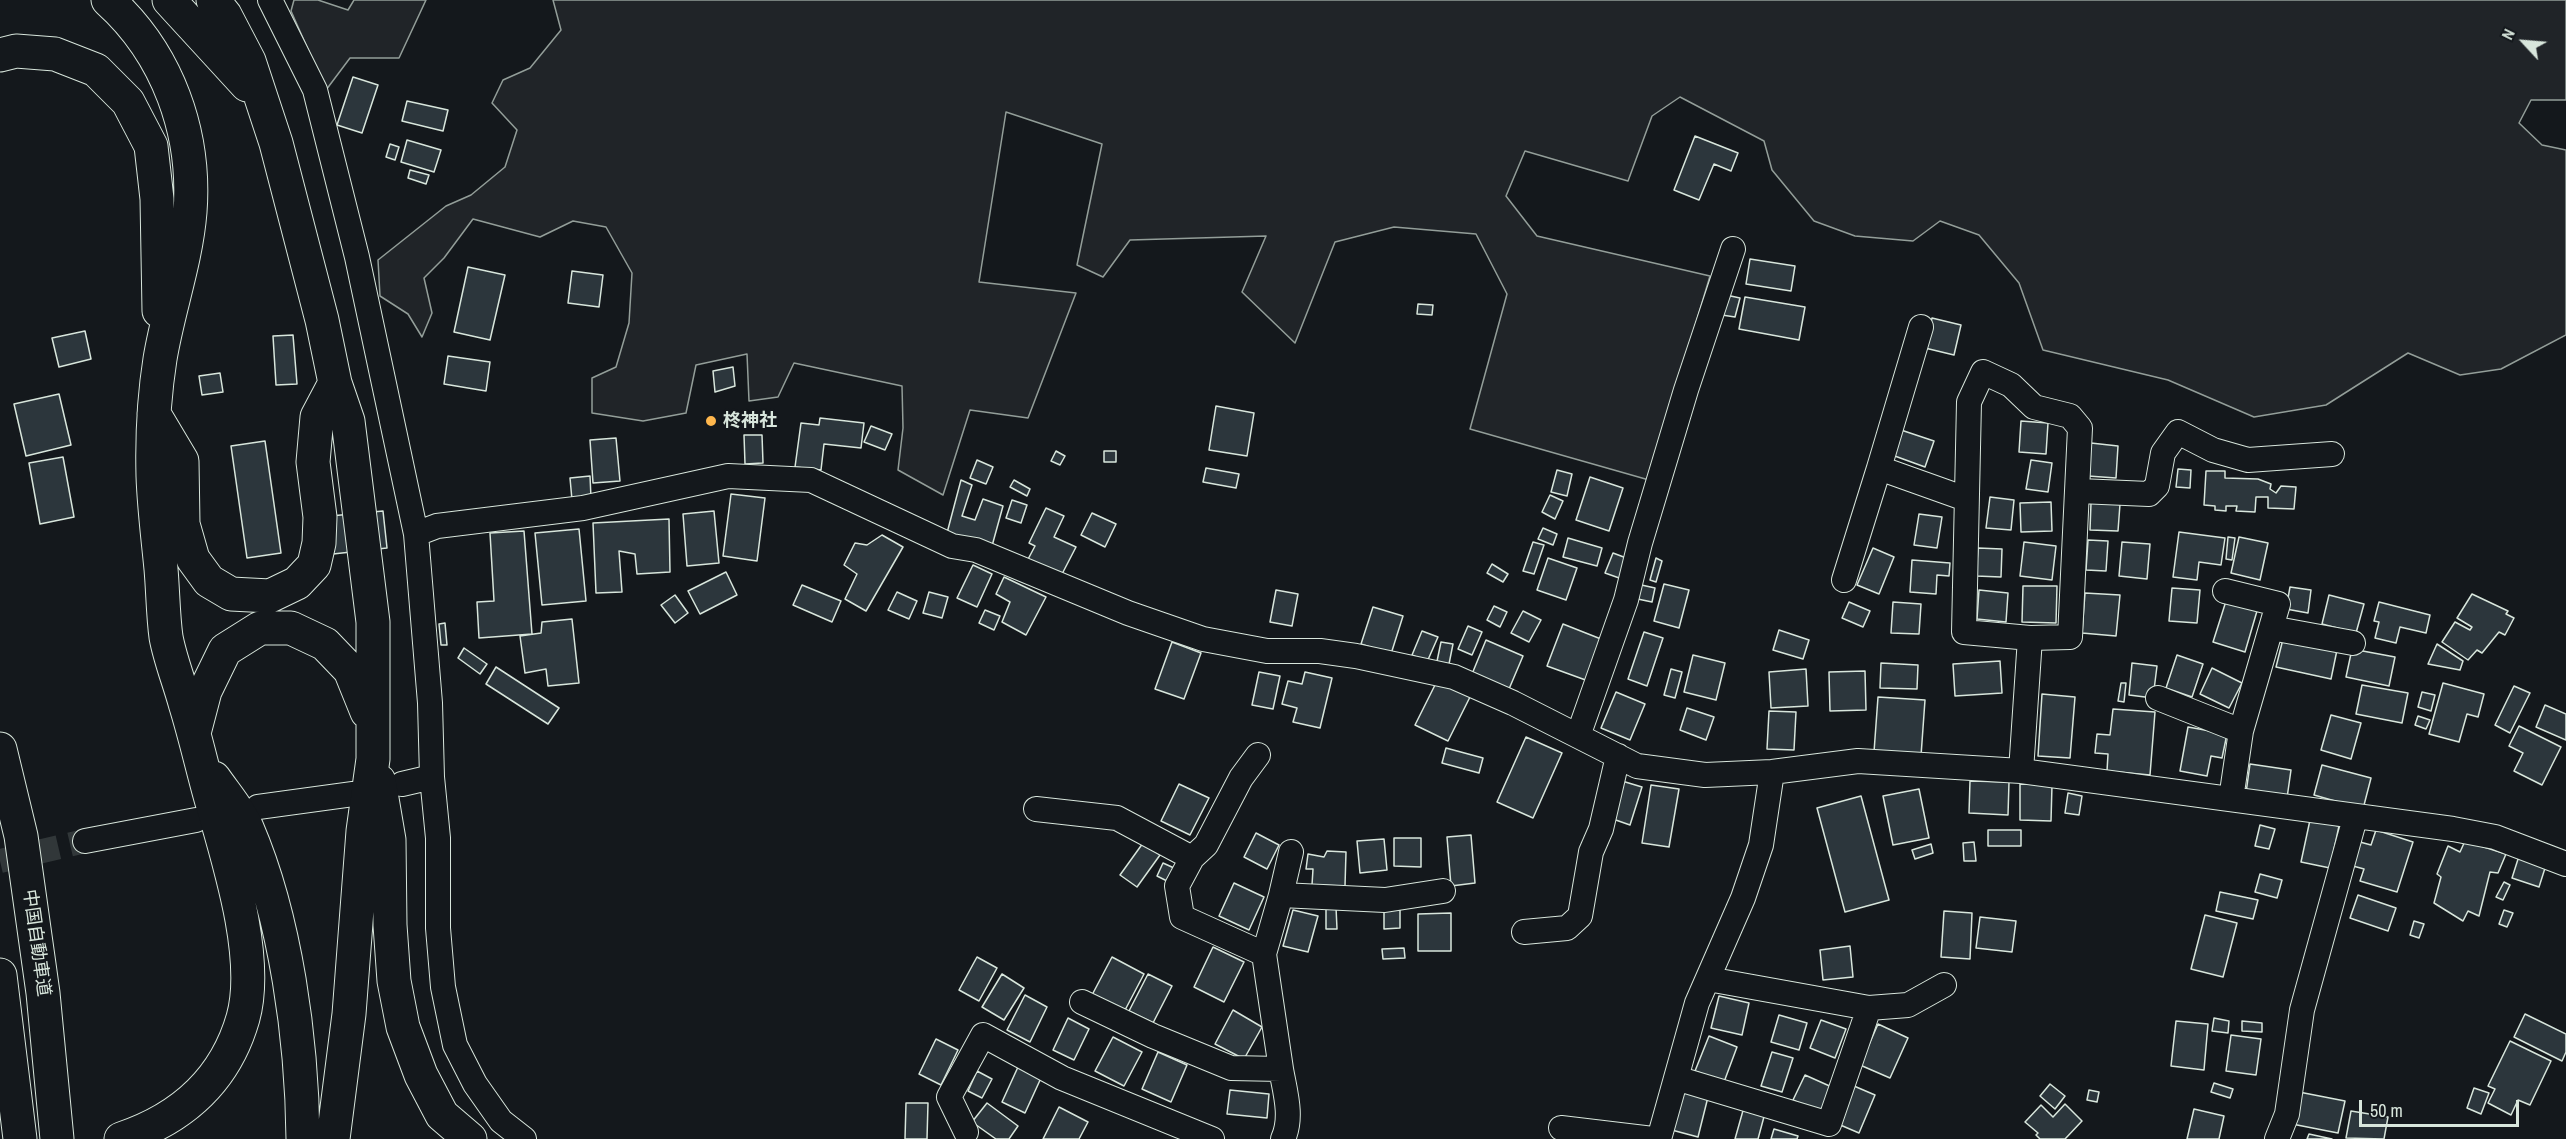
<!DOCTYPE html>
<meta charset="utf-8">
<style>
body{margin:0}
#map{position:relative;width:2566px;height:1139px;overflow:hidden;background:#14181c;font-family:"Archivo Narrow",sans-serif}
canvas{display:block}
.north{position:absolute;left:2494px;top:12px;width:60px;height:60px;-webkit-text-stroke:4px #14181c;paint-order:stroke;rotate:296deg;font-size:16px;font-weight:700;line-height:24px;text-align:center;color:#d8e6dc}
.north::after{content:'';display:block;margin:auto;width:21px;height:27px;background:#d8e6dc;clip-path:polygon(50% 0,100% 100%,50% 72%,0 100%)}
.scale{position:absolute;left:2359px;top:1100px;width:160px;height:27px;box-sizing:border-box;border:3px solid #d8e6dc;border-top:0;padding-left:8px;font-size:18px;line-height:21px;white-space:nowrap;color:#d8e6dc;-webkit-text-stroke:4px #14181c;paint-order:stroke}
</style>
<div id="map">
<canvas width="2566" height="1139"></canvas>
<div class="north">N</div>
<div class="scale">50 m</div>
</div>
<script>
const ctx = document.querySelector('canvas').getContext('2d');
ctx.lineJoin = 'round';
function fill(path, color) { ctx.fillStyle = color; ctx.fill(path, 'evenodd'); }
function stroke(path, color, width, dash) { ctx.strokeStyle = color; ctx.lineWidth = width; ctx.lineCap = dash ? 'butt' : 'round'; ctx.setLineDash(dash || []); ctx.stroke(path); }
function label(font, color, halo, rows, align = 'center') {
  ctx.font = font + ' "Archivo Narrow","Noto Sans JP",sans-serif'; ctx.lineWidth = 4.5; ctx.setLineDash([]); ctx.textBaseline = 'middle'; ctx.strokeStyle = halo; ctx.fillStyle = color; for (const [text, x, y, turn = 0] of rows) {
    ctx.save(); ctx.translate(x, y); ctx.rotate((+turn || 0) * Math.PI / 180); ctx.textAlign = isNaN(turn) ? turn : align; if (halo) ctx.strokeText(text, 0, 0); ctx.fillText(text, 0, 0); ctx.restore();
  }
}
const green = new Path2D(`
 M294,0H318L348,10L354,0H426L399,58H350L326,90L291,11Z
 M553,0H2566V100H2531L2519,123L2542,145L2566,150V335L2501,369L2460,375L2408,353L2326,405L2254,417L2168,380L2043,350L2019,283L1979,235L1940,221L1913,241L1855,236L1814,221L1772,170L1764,141L1680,97L1652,116L1628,181L1525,151L1506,196L1537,236L1710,276L1649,480L1470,429L1507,294L1476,234L1394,227L1335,242L1295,343L1242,292L1266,236L1130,240L1103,277L1077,265L1102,144L1006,112L979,282L1076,293L1028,418L970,410L943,495L898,470L903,428L902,386L794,363L778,397L749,401L747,354L696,365L686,413L643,421L592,413V378L616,367L629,323L632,273L606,227L573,221L540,237L473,219L444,258L424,278L432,313L422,337L408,314L380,296L378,260L446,206L471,195L505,167L517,130L492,103L503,80L530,68L561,30Z`);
fill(green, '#202428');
stroke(green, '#939e99', 1.5);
const building = new Path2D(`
 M353,77L378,85L362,133L337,125Z
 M407,101L448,110L443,131L402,121Z
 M1695,136L1738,153L1731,171L1714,164L1699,200L1674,190Z
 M407,140L441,150L434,172L401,162Z
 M390,144L399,147L395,160L386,157Z
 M410,170L429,175L426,184L408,178Z
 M1750,259L1795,266L1791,291L1746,284Z
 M468,267L505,275L490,340L454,332Z
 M572,271L603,275L599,307L568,303Z
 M1726,295L1740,298L1735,317L1722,315Z
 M1745,297L1805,307L1799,340L1739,329Z
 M1418,304L1433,305L1432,315L1417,314Z
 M1932,318L1961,325L1954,355L1925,348Z
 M85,331L91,359L59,367L52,338Z
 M293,335L297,384L276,385L273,336Z
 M448,356L490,362L486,391L444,384Z
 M733,367L735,386L715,392L713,371Z
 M220,373L223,392L202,395L199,376Z
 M59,394L71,445L26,456L14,404Z
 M1216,406L1254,413L1247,456L1209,450Z
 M820,418L864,423L861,448L824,444L821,470L795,467L801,423L819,425Z
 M2021,421L2048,423L2046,454L2019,452Z
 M871,426L892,434L885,450L864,442Z
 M1901,430L1934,441L1925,467L1892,455Z
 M744,435H762L763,463L745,464Z
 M616,438L620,481L593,483L590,440Z
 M265,441L281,553L247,558L231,446Z
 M2091,443L2118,446L2116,478L2088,476Z
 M1056,451L1065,456L1060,465L1051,461Z
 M1104,451H1116V462H1104Z
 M63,457L74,517L40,524L29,463Z
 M977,460L993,467L986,484L970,478Z
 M2031,460L2052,463L2048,492L2026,489Z
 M1206,468L1239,474L1236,488L1203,482Z
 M2178,469L2191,470L2190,488L2176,487Z
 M1557,470L1572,474L1567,496L1551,492Z
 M2206,471H2225V478L2258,479L2271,484L2270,489L2276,493L2281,486L2296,487L2294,509L2268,508V497H2256L2255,512L2236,511L2237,506H2226V511L2215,510V506L2204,505Z
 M590,476L591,498L572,500L570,478Z
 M1590,477L1623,488L1609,531L1576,520Z
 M961,480L972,485L962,516L975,520L983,499L1003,506L992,546L947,533Z
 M1014,480L1030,489L1027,496L1010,487Z
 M731,494L765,498L757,561L723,556Z
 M1550,495L1563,501L1555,519L1542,512Z
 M1990,497L2014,500L2011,530L1986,528Z
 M1012,500L1027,505L1021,523L1006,518Z
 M2051,502L2052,531L2021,532L2020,503Z
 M2091,503L2120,504L2118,531L2090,530Z
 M1046,508L1064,516L1054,537L1076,547L1061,576L1026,563L1035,546L1029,543Z
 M383,511L387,548L324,555L320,517Z
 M714,511L719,563L687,566L683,514Z
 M1092,513L1116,524L1105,547L1081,535Z
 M1919,514L1942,517L1937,548L1914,545Z
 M669,519L670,572L637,574L635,554L619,551L622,592L596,593L593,523Z
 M1543,528L1557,534L1553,545L1538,539Z
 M579,529L586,601L542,605L535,533Z
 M524,531L532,634L479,638L477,602L494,601L490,533Z
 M2179,532L2225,538L2221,565L2199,562L2197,580L2173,577Z
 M882,535L903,547L866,611L845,599L857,574L844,565L855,543L867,545Z
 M2228,537L2235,538L2232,560L2226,559Z
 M2239,537L2268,543L2260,580L2231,573Z
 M1568,538L1602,548L1597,566L1563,557Z
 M2088,540L2108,541L2106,571L2086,570Z
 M1533,542L1544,545L1534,574L1523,571Z
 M2024,542L2056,546L2052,580L2020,576Z
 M2122,542L2150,544L2147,579L2119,576Z
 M1873,548L1894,557L1879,594L1857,585Z
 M1978,548L2002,549L2001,577L1976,576Z
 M1613,553L1629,559L1622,579L1605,573Z
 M1548,558L1577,568L1566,600L1537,590Z
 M1656,558L1662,561L1656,582L1650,580Z
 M1912,560L1950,563L1949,576L1937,575L1936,594L1910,592Z
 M1492,564L1508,574L1503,582L1487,573Z
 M973,565L992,574L977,607L957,598Z
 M726,572L737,595L700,614L688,591Z
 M1004,577L1046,597L1026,635L1002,622L1010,602L996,594Z
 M1637,584L1655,588L1652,602L1633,598Z
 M1664,584L1689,590L1679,628L1654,621Z
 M802,585L841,601L832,622L793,605Z
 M2023,586H2057L2056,623L2022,622Z
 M2290,587L2311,590L2308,613L2286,609Z
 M2172,588L2200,590L2197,623L2169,621Z
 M1276,590L1298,594L1292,626L1270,622Z
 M1979,590L2008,593L2006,622L1977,619Z
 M897,592L917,601L909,619L888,610Z
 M929,592L948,597L942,618L923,613Z
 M2085,593L2120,595L2116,636L2082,633Z
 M2472,594L2508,611L2506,614L2514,618L2505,635L2499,632L2482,653L2477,650L2468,660L2442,642L2455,622L2470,630L2472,627L2457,618Z
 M675,595L688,613L675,623L661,605Z
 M2329,595L2364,604L2356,633L2322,624Z
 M2226,601L2257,611L2245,652L2213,642Z
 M1849,602L1870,611L1863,627L1842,618Z
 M1893,602L1921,604L1919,634L1891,633Z
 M2379,602L2430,615L2426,633L2400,627L2396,643L2375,638L2379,622L2374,621Z
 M1494,606L1507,612L1500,627L1487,620Z
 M1373,607L1403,616L1391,654L1361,644Z
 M985,610L1000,616L994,630L979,623Z
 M1523,611L1541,620L1529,642L1511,633Z
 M572,619L579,683L548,686L546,669L525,673L520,636L541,633L542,622Z
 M445,623L447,645H441L439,624Z
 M1563,624L1606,641L1591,682L1547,666Z
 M1468,626L1482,632L1472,655L1458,649Z
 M1779,630L1809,640L1803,659L1773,650Z
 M1422,631L1438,637L1427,662L1412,655Z
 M1644,632L1663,638L1647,686L1628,679Z
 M2283,639L2337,650L2331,679L2276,667Z
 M1486,640L1523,656L1509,689L1472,674Z
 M1172,642L1201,653L1184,699L1155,689Z
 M1441,642L1453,644L1448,669L1436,666Z
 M2437,644L2463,661L2460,670L2428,664Z
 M464,648L487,664L480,674L458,658Z
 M2352,649L2395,657L2389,686L2346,677Z
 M1693,655L1725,663L1716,700L1684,692Z
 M2177,655L2203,664L2192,697L2166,688Z
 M2000,661L2002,693L1955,696L1953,664Z
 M1881,663L1918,665L1917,689L1880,688Z
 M2132,663L2157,666L2153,698L2129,695Z
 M496,667L559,708L548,724L486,684Z
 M2212,668L2242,683L2229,708L2200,694Z
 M1671,669L1682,672L1675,698L1664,695Z
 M1806,669L1808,706L1771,708L1769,672Z
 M1865,671L1866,710L1830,711L1829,672Z
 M1259,672L1280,676L1273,709L1252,705Z
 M1305,672L1332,678L1320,728L1293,722L1297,708L1282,704L1288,681L1302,684Z
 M1437,681L1470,697L1448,741L1415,725Z
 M2121,683H2126L2124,702L2118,701Z
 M2443,683L2484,694L2478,717L2467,714L2459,742L2429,734Z
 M2362,685L2408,693L2402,723L2356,714Z
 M2514,686L2530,693L2510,733L2495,725Z
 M1616,692L1645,704L1630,740L1601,728Z
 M2422,692L2435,695L2431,711L2418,707Z
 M2042,694L2075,697L2070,758L2038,756Z
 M1878,697L1925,700L1921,756L1874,752Z
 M2545,705L2566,714V740L2536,727Z
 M1687,708L1714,717L1706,740L1680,730Z
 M2113,709L2155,712L2150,775L2107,771L2108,754L2095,753L2097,734L2110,735Z
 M1769,711L1796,712L1794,750L1767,749Z
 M2331,715L2361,723L2351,759L2321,750Z
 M2418,716L2430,720L2426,729L2415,725Z
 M2519,726L2561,747L2542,785L2514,771L2523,753L2509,746Z
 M2188,727L2227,734L2222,758L2211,756L2207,776L2180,771Z
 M1526,737L1562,753L1533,818L1497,802Z
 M1446,748L1483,758L1479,773L1442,763Z
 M2250,764L2291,770L2287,798L2246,793Z
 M2322,765L2371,778L2363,809L2314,795Z
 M1622,781L1642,787L1630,825L1610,818Z
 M1970,781L2009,782L2008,815L1969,813Z
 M1179,784L1209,798L1190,835L1161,821Z
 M2020,784L2052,785L2051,821L2020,820Z
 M1651,785L1679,789L1669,847L1642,843Z
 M1919,789L1929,838L1893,845L1883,796Z
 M2068,793L2082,796L2079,815L2065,813Z
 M1861,796L1889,900L1845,912L1817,808Z
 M2310,820L2339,826L2330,868L2301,862Z
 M2260,825L2275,829L2269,849L2255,846Z
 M1988,830H2021V846H1988Z
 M2376,830L2413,842L2397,892L2360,881L2364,869L2353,866L2360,842L2371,845Z
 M1256,833L1279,845L1267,869L1244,857Z
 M1471,835L1475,883L1451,886L1447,837Z
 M1394,838H1421V867L1394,866Z
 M1384,839L1387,870L1360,873L1357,841Z
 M2465,841L2506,854L2498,873L2490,872L2479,916L2468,911L2463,921L2434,903L2441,877L2437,874L2448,846L2460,852Z
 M1974,842L1976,861H1964L1963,843Z
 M1143,843L1160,855L1137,887L1120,875Z
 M1931,844L1933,853L1915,859L1912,850Z
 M1327,851L1346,852L1345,886L1312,885L1313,869H1306L1308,854L1324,857Z
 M2519,856L2546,865L2539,887L2512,878Z
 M1163,863L1174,868L1167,881L1157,876Z
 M2260,874L2282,880L2277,898L2255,892Z
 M2504,882L2510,885L2503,900L2496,897Z
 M1234,883L1264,897L1249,930L1219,916Z
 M2220,892L2258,900L2253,919L2216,911Z
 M2358,895L2396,908L2388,931L2350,918Z
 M1336,907L1337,929H1326V908Z
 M1293,910L1318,916L1308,952L1283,946Z
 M1384,910H1400V928L1384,929Z
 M2504,910L2513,913L2507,927L2499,924Z
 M1944,911L1972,913L1970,959L1941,957Z
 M1451,913V951H1418V914Z
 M2205,915L2237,923L2223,977L2191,969Z
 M1980,917L2016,921L2012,952L1976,948Z
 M2414,921L2424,924L2419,938L2410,935Z
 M1850,946L1853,977L1823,980L1820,950Z
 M1213,947L1244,962L1224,1002L1194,987Z
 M1404,948L1405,958L1383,959L1382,949Z
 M977,957L997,968L979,1001L959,990Z
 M1112,957L1144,974L1124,1012L1092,995Z
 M1002,974L1024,988L1004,1020L982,1007Z
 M1148,974L1172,986L1153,1023L1129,1011Z
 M1025,995L1047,1007L1030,1042L1007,1030Z
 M1719,996L1749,1003L1742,1035L1711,1028Z
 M1233,1010L1262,1027L1244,1059L1215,1044Z
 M2525,1014L2566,1034V1052L2562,1061L2514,1037Z
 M1779,1015L1807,1023L1799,1050L1771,1042Z
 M1068,1018L1089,1029L1074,1060L1053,1050Z
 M2214,1018L2229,1021L2228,1033L2212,1031Z
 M1821,1020L1846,1029L1835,1058L1810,1048Z
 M2176,1021L2208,1024L2204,1070L2171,1066Z
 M2242,1021L2262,1023V1032L2242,1031Z
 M1878,1024L1908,1038L1890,1078L1860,1065Z
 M2231,1035L2261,1039L2256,1075L2226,1071Z
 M1709,1036L1737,1047L1724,1082L1695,1071Z
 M1113,1037L1142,1052L1124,1086L1095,1071Z
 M936,1039L958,1050L941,1085L919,1074Z
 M2510,1041L2551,1061L2530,1105L2518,1100L2511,1115L2488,1103L2495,1089L2488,1086Z
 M1158,1052L1187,1065L1171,1102L1142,1089Z
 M1772,1052L1793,1058L1782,1092L1761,1086Z
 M1018,1067L1041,1078L1025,1113L1002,1102Z
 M977,1071L992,1079L982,1098L968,1091Z
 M1805,1075L1834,1088L1821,1114L1793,1100Z
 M2214,1083L2233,1089L2230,1098L2211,1092Z
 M2050,1084L2065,1096L2055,1109L2040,1096Z
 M1680,1085L1709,1093L1698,1137L1668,1129Z
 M1854,1086L1875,1095L1859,1133L1838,1124Z
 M2474,1088L2489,1093L2481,1114L2467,1108Z
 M1230,1090L1269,1094L1267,1118L1227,1114Z
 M2089,1090L2099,1092L2097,1102L2087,1100Z
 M2299,1092L2345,1101L2338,1133L2292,1124Z
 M906,1103H928L927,1139H905Z
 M987,1103L1018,1126L1009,1139H996L972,1122Z
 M2065,1104L2082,1121L2065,1139H2040L2036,1135L2038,1133L2025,1122L2041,1105L2053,1117Z
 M1059,1107L1088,1122L1079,1139H1043Z
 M1744,1107L1765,1113L1758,1139H1735Z
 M2194,1109L2224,1116L2219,1139H2187Z
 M2351,1111L2388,1117L2384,1139L2346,1138Z
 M1774,1129L1798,1136L1797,1139H1771Z
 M2309,1134L2332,1139H2307Z`);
fill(building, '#2c363c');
stroke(building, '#d8e6dc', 1.5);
stroke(new Path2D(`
 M0,861L85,841`), '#313739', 24, [24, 12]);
const minor = new Path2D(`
 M270,0L315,90L357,257L416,534
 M1921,327L1879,468L1966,499
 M2079,491L2149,494L2157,486L2163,453L2178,432L2213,450L2248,460L2332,454
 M1844,580L1879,468
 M2225,591L2278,604L2271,628
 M2158,698L2241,731
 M1578,736L1626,600L1640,543L1686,390L1733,249
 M1258,755L1241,778L1206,845L1192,858L1177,886L1182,917L1264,954
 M2021,771L2030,638L1964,632L1969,402L1983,372L2011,385L2034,407L2070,416L2080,428L2070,637L2030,638
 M402,784L432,777
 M2231,799L2241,731L2271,628L2353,643
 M258,807L353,794
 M1036,809L1117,818L1192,858
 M85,841L196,820
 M1281,895L1291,852
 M1524,932L1567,928L1580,916L1591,852L1601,829L1618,756
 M1708,979L1869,1008L1908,1005L1944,985
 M1082,1002L1153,1036L1231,1068L1281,1069C1285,1092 1293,1117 1283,1139
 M1281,1069L1264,954L1281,895L1385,900L1443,891
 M1676,1078L1829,1124L1869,1008
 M1561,1128L1653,1139
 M966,1132L949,1097L983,1035L1062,1078L1212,1139
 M524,1139L501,1121L475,1084L455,1045L443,987L438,928V838L432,777L430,703L416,534L437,526L583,508L728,476L811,480L952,546L976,550L1128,613L1203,639L1267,651H1320L1356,656L1454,677L1513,703L1637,766L1705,775L1772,772L1858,761L2021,771L2453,829L2495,837L2566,864
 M1659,1139L1697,1003L1743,898L1761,845L1772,772
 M2277,1139L2287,1114L2302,1010L2355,818`);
const highway = new Path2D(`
 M108,0C168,54 196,133 190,212C186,262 168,310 160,359C154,397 152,437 153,476C154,507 158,538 161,569C163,592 163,615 166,637C170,659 179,681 185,703C195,735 202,767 211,799C228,859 260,957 243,1018C225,1081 181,1119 121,1139
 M169,0L247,85
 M213,0L225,15L249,61L276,143L322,320L335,383L348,421L373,622V759L363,831L349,1014L333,1139
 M0,55L16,51L55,54L96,70L128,102L151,146L157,199L159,311
 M154,414L182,461L183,524L193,559L209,581L231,594L270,596L297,583L314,565L319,543L320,517L313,462L317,417L335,383
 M194,733L205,691L225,650L260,628H291L325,644L350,670L367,712
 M0,749L21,836L43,993L57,1139
 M214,778C225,794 240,811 247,828C286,919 302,1040 303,1139
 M379,781L389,840L390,925L394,981L403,1027L421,1075L442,1115L470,1139
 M0,975L20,1139`);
stroke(minor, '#d8e6dc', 26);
stroke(highway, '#d8e6dc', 35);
stroke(minor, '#14181c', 24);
stroke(highway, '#14181c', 33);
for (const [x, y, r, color] of [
 [711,421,6,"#ffb74d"]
]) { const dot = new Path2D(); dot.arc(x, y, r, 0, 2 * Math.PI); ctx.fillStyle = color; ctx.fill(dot); stroke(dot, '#14181c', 2); }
label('bold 18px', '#d8e6dc', '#14181c', [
 ["柊神社",723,421]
], 'left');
label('18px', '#d8e6dc', '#14181c', [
 ["中国自動車道",36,943,82]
]);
</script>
